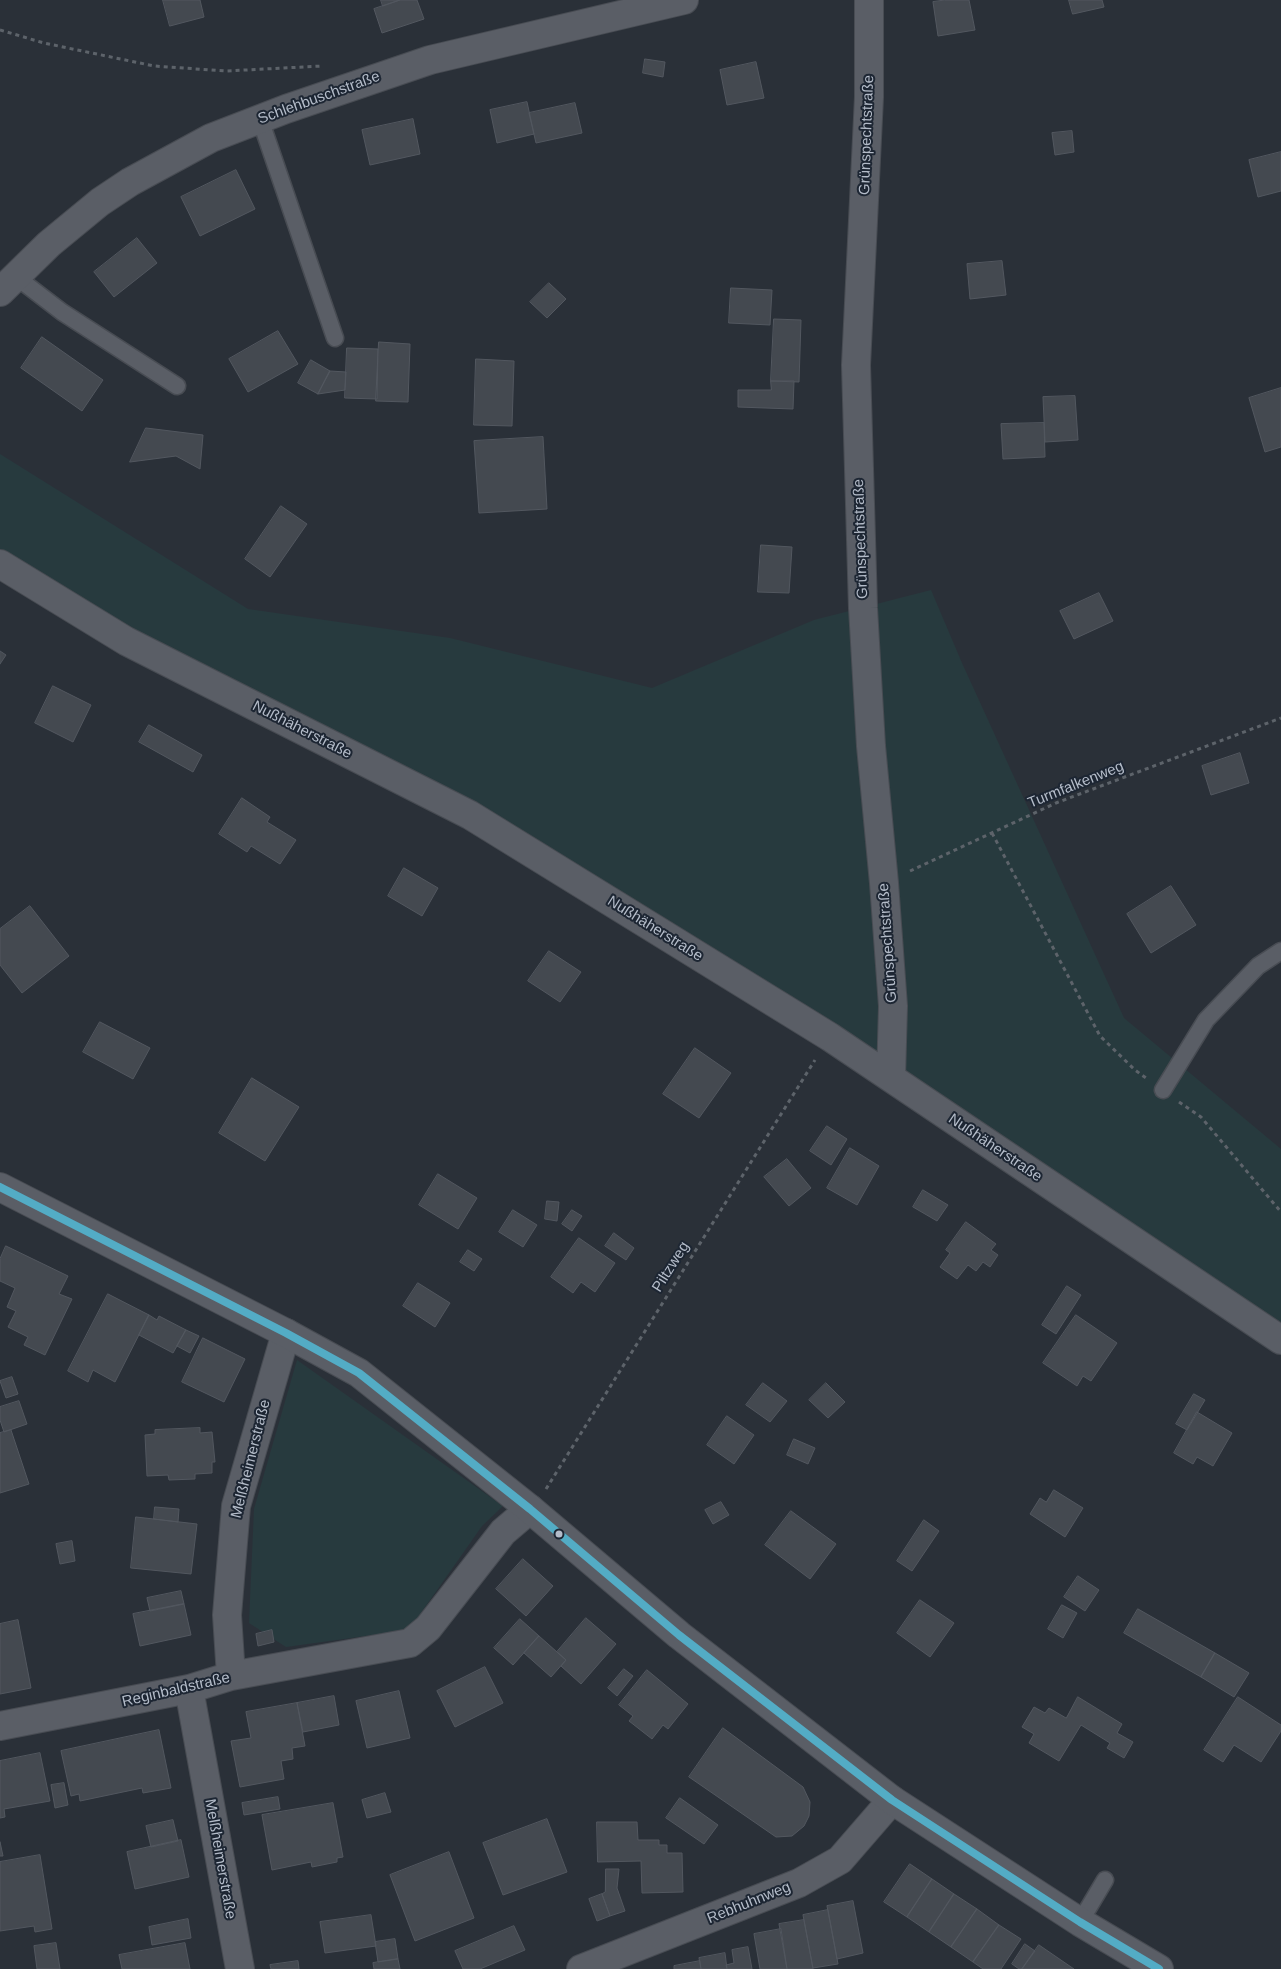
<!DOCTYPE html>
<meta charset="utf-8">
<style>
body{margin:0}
canvas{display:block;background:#2a3038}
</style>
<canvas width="1281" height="1969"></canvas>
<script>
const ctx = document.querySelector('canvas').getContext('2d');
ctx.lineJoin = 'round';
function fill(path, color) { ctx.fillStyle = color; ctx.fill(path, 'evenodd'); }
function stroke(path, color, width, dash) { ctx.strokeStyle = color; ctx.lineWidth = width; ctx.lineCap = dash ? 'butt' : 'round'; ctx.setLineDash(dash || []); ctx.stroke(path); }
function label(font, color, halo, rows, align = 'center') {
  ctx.font = font + ' Helvetica,sans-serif'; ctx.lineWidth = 4; ctx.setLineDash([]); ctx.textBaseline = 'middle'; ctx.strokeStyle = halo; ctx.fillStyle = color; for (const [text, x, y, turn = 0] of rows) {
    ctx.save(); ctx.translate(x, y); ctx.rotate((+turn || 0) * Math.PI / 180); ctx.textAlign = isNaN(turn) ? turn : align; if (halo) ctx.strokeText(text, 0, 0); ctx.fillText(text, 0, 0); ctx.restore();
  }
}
fill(new Path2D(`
 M0,454L248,609L450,638L652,688L814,620L931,590L962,663L1124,1018L1281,1149V1340L470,815L0,564Z
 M297,1360L503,1506L482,1526L409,1630L286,1647L249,1623L254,1509Z`), '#273a3e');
const building = new Path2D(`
 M163,0H200L204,17L170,26Z
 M381,0H400L383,6Z
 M400,0H417L424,19L382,33L374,9Z
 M945,0H969L975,30L938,36L933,2Z
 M1069,0H1102L1104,7L1073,14Z
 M645,59L665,62L663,77L643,73Z
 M756,62L764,98L727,105L720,70Z
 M527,102L534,134L497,143L490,110Z
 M575,103L582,133L536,143L529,113Z
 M413,119L420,154L370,165L362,130Z
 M1072,131L1074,152L1055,155L1052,133Z
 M1281,152V191L1258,197L1249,160Z
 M236,170L255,209L200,236L181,197Z
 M137,238L157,263L114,297L94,272Z
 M1002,261L1006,295L970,299L967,264Z
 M549,283L566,299L547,318L530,302Z
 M731,288L772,290L770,325L729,323Z
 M774,319L801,320L799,382L771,381Z
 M278,331L298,364L248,392L229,359Z
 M42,337L103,380L82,411L21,368Z
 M379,342L410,344L408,402L376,401Z
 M347,348L378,349L377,399L345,398Z
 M476,359L514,361L512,426L474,425Z
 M311,360L330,371L318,394L298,383Z
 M330,371L346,372L345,390L318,394Z
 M771,381H794L793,409L738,407V390H771Z
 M1281,388V447L1265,452L1249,398Z
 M1075,396L1078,440L1045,442L1043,397Z
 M1044,423L1045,457L1003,459L1001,424Z
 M146,428L203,435L200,469L176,456L130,462Z
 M543,437L547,509L479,513L474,441Z
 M281,506L307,524L270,577L245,559Z
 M761,545L792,547L789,593L758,592Z
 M1099,593L1113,621L1074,639L1060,611Z
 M0,651L6,655L0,664Z
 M53,686L91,705L73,742L35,723Z
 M149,725L202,755L193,772L139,742Z
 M1240,753L1249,783L1211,795L1202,766Z
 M242,798L270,817L267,822L296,840L280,864L251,846L247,852L219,834Z
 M404,868L438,888L422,916L388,896Z
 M1171,886L1196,925L1151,953L1127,914Z
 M30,906L69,956L22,993L0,965V929Z
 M549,951L581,972L560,1002L528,981Z
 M100,1022L150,1048L133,1079L83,1052Z
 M695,1048L731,1073L699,1118L663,1094Z
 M252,1078L299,1107L265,1161L219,1133Z
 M827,1126L847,1139L831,1165L810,1151Z
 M850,1148L879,1166L857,1205L827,1188Z
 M787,1159L811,1188L789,1206L764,1177Z
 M438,1174L477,1198L458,1229L419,1205Z
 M923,1190L948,1205L937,1221L913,1207Z
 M547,1201L559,1202L557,1221L545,1219Z
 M513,1210L537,1225L523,1247L499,1232Z
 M572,1210L582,1216L572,1231L562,1224Z
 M966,1222L996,1244L991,1250L998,1255L990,1267L983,1262L976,1271L968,1265L957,1279L940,1267L950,1253L946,1250Z
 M614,1233L634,1248L626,1260L605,1246Z
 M579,1238L615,1263L595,1292L581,1282L573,1293L551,1277Z
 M6,1246L68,1276L59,1294L72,1299L45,1355L24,1345L28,1337L8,1327L16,1311L7,1307L15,1288L0,1281V1259Z
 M468,1250L482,1259L474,1271L460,1262Z
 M418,1283L450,1303L435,1327L403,1306Z
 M1067,1286L1081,1295L1056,1334L1042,1325Z
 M108,1294L149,1315L115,1382L93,1370L88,1382L68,1371Z
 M149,1315L157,1320L159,1316L186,1330L173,1353L139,1335Z
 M1076,1315L1117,1343L1091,1381L1083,1376L1077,1386L1043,1363Z
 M186,1330L199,1336L190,1353L177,1346Z
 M203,1338L245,1359L224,1402L182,1382Z
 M12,1377L18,1394L6,1398L0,1381Z
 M763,1383L787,1401L770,1422L746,1405Z
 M826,1383L845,1402L828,1418L809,1400Z
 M1194,1394L1205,1400L1187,1430L1176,1424Z
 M19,1401L27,1424L4,1432L0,1420V1407Z
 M1197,1412L1232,1433L1213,1466L1197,1457L1193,1464L1174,1453Z
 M727,1416L754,1435L734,1464L707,1445Z
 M200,1428V1433L212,1432L215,1462H212V1473L195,1474V1479L169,1480L168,1475L147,1476L145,1435L155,1434V1430Z
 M11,1430L29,1484L0,1493V1433Z
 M794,1439L815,1448L808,1464L787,1455Z
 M1054,1490L1083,1508L1065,1537L1030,1514L1040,1498L1046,1502Z
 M721,1502L729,1515L713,1524L705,1510Z
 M155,1507L179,1509L178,1522L154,1519Z
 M791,1511L836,1544L810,1579L765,1545Z
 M136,1517L197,1524L191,1574L131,1568Z
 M924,1520L939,1531L912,1571L897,1561Z
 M72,1541L75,1561L60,1564L56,1544Z
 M523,1559L553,1586L526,1616L496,1589Z
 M1078,1576L1099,1590L1085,1611L1064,1597Z
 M181,1591L184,1604L150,1611L147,1598Z
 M920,1600L954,1623L930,1657L897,1633Z
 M184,1604L191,1635L140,1646L133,1614Z
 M1062,1605L1077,1613L1063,1638L1048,1629Z
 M1138,1609L1215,1653L1201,1677L1124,1633Z
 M586,1618L616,1644L581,1684L561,1666L566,1660L557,1652Z
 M520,1619L539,1636L513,1665L494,1648Z
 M18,1620L31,1688L0,1694V1624Z
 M272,1630L274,1642L258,1646L256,1634Z
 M539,1636L566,1660L551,1677L524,1653Z
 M1215,1653L1249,1673L1234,1697L1201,1677Z
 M485,1667L503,1703L455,1727L437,1691Z
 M624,1669L633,1676L617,1696L608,1688Z
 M647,1670L688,1704L668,1729L663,1725L652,1739L629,1721L633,1716L619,1705Z
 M399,1691L410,1738L367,1748L356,1701Z
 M334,1696L339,1725L303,1732L297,1703Z
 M1078,1697L1122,1724L1117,1733L1133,1742L1124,1758L1107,1748L1110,1743L1081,1725L1059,1761L1029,1743L1034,1734L1022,1727L1034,1707L1045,1713L1049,1708L1066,1718Z
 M1238,1697L1281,1725V1731L1261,1762L1234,1745L1223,1762L1204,1750Z
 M297,1703L305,1746L292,1748L293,1759L281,1761L284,1779L240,1787L231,1741L251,1738L246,1712Z
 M723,1728L803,1787L810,1802L809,1816L804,1826L792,1836L776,1837L689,1777Z
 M159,1730L171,1788L143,1793L142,1788L80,1801L79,1794L71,1796L61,1751Z
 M40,1753L50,1801L4,1809L5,1817L0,1818V1761Z
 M64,1783L68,1805L55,1808L51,1785Z
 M385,1793L391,1812L367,1818L362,1800Z
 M278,1797L280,1809L244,1815L242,1803Z
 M680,1798L718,1825L704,1844L666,1818Z
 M333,1803L343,1857L337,1858V1862L312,1867L311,1862L272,1870L262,1815Z
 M547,1819L567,1872L503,1895L483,1843Z
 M173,1820L178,1841L151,1847L146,1826Z
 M597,1822H637L638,1840H659V1845H667V1853H682L683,1892L642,1893L641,1861L598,1862Z
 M181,1840L189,1877L135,1889L127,1852Z
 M0,1842L3,1856H0Z
 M449,1852L474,1918L415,1941L390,1875Z
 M40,1855L52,1929L35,1932L34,1926L0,1931V1862Z
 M910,1864L932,1879L907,1917L884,1902Z
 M606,1869H619L617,1888L625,1911L610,1916L602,1894L605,1892Z
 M932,1879L954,1894L929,1932L907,1917Z
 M602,1894L610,1916L597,1921L589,1899Z
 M954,1894L977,1909L951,1947L929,1932Z
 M853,1901L863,1953L837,1959L827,1906Z
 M977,1909L999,1925L973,1962L951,1947Z
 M828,1910L838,1964L813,1968L803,1915Z
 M371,1915L376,1946L325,1953L320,1922Z
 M188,1919L191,1938L152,1945L149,1927Z
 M804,1920L813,1969H787L779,1924Z
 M999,1925L1021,1939L1001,1969H983L973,1962Z
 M514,1926L525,1950L480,1969H463L455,1951Z
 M781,1929L787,1969H760L754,1934Z
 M395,1939L398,1959L378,1962L375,1942Z
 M56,1943L60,1969H37L34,1946Z
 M185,1943L190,1969H122L119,1955Z
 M1025,1944L1035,1951L1022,1969H1019L1012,1964Z
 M1039,1945L1074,1969H1022Z
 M748,1947L752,1969H727L726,1965L734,1963L732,1950Z
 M725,1953L727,1969H701L699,1958Z
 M398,1959L400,1969H374L373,1963Z
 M298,1961L299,1969H271L270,1965Z
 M700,1961L701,1969H674V1966Z`);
fill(building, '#444950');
stroke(building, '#52575f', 1);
const service = new Path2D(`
 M260,119L335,338
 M15,276L62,312L177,386
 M1163,1090L1206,1020L1258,966L1281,951
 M1080,1922L1105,1880`);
const minor = new Path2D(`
 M869,0V97L856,365L863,608L871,746L884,883L893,1006L891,1078
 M0,292L49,244L100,202L130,182L211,138L286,109L430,60L684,0
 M0,564L126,641L470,815L830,1037L1281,1340
 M231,1676L227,1615L236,1506L286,1333
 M189,1689L240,1969
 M0,1726L189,1689L231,1676L410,1643L428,1628L503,1532L530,1509
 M581,1969L799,1883L840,1860L892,1800`);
const tertiary = new Path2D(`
 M0,1187L286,1333L359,1373L530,1509L679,1635L892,1800L1080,1922L1159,1969`);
stroke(service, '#484c53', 19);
stroke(minor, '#484c53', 30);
stroke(tertiary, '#484c53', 30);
stroke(new Path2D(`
 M0,30L44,43L154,66L226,71L322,66
 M992,833L1100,1036L1135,1070L1146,1078
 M910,871L1056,803L1281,718
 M1179,1102L1201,1117L1281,1212
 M546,1489L815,1060`), '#5d636a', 3, [4, 4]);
stroke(service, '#5a5e66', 16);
stroke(minor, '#5a5e66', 28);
stroke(tertiary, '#5a5e66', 28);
stroke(new Path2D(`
 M0,1187L286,1333L359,1373L530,1509L679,1635L892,1800L1080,1922L1159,1969`), '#53acc5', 8);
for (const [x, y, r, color] of [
 [559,1534,4.5,"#b4bcc9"]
]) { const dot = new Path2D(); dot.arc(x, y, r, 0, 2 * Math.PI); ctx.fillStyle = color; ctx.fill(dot); stroke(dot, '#1d2633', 2); }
label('15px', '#b4bcc9', '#1d2633', [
 ["Schlehbuschstraße",319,98,-20],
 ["Grünspechtstraße",867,135,-88],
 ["Grünspechtstraße",861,539,-92],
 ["Nußhäherstraße",302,730,27],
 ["Turmfalkenweg",1076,785,-22],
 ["Nußhäherstraße",655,929,32],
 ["Grünspechtstraße",888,943,-94],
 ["Nußhäherstraße",995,1148,34],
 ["Piltzweg",671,1267,-58],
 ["Melßheimerstraße",251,1459,-76],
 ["Reginbaldstraße",176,1690,-13],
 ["Melßheimerstraße",220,1859,80],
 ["Rebhuhnweg",749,1903,-22]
]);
</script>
